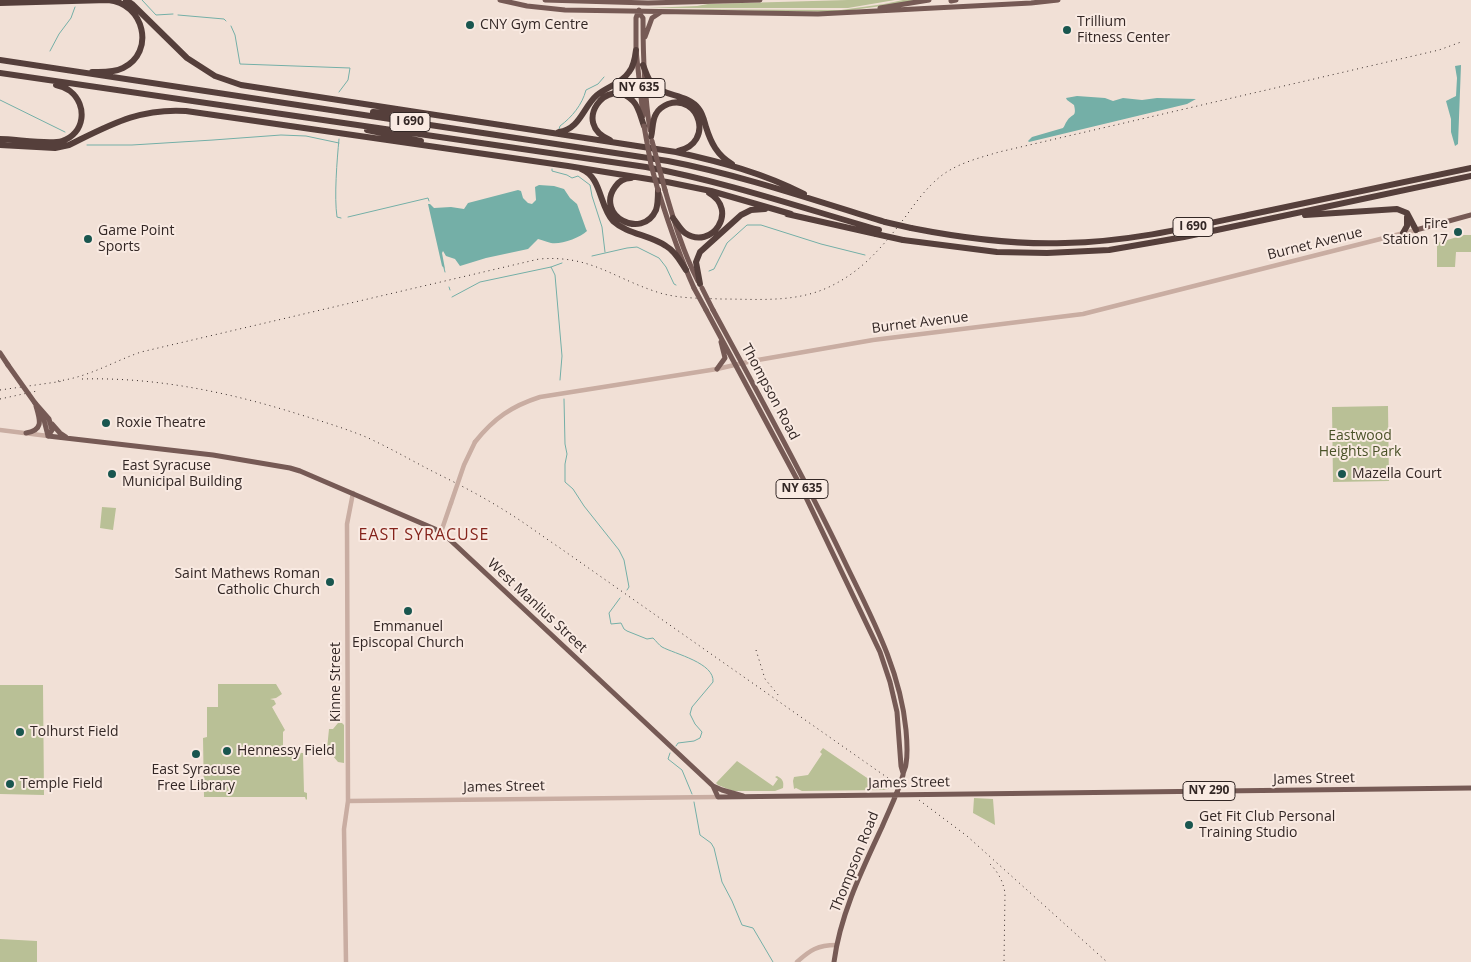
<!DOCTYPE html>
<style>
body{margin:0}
canvas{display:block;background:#f1e0d6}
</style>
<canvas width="1471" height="962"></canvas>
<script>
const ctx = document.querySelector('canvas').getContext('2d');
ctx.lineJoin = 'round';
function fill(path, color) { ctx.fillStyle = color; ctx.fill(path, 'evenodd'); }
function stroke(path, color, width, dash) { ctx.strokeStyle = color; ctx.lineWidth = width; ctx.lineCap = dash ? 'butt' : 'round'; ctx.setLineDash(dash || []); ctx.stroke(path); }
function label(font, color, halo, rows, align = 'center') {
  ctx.font = font + ' "Open Sans",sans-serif'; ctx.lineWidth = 4; ctx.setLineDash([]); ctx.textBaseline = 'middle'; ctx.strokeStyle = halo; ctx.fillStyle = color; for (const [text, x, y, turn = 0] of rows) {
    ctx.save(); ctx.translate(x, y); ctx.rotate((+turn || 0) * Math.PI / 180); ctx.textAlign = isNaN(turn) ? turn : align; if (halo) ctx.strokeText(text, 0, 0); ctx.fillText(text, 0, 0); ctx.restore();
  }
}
fill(new Path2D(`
 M848,0H895L848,8H647L697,6L708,4Z
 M903,0H925L838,12L648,9L841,10L884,4Z
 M1464,235H1471V252H1456L1455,267H1437V243Z
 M1388,406L1389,481L1333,482L1332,407Z
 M102,507L116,508L113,530L100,528Z
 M218,684H276L282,694L276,698L270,699L274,700L276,704L272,707L285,730L283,732V751L284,752L303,753L304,792L307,793V799L306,800L305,797H204L203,738L207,737V707H218Z
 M0,685H43L44,795L0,794Z
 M338,723H342L344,725V763L338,762L327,749L329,729H333Z
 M823,748L873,782L882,786L892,788L884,790L802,791L796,788L794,789L793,781L794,777L808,775L822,754L820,752Z
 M737,761L773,786L778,779L775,777L777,776C783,779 784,782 783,788L775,791H733L718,785L716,783Z
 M974,798L993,799L995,825L973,813Z
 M0,939L37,941V962H0Z`), '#b9c096');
fill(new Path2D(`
 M1461,65L1458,144L1455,146L1451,132V119L1446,101L1456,96L1457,78L1455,66Z
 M1077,96L1105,98L1113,101L1123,98L1142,100L1157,98L1196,99L1187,104L1029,142L1028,141L1032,137L1063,128C1065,126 1065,123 1067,121C1072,113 1077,118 1074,105L1067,100L1066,98Z
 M539,185L554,186L564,189L570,198L577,204L586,229L587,231C580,238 560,245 551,243C546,242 543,240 538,239L528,249L486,258L460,266L455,259L446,256L443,251L442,253L445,269L442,266L428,204H430L434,208L451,207L464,209L468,203L518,190L521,191L523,198L528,203L532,204L536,200L535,187Z`), '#74afa7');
stroke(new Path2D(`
 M142,0L156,15L173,14
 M178,15L224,19L226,21
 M231,26L235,35L240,64L350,68L348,80L339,92
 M50,51L59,34L71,18L75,7
 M0,100L65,132
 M559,129L560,126C572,117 582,105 586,90L598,84L604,77
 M339,139C337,160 334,197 337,217L341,218
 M87,145H132L213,140L281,135L306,136L339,143
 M552,169V171L567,175L572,178L578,176L590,185L592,196L602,227L605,252
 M348,217L428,198L429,201
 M592,256L627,248L637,247L659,258L666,267L674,284L676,285
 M551,267L562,263
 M444,268L445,272
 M709,271L714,269L727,243L747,225H761L821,244L865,255
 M449,287L450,290
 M452,297L480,282L551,267L555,275L562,356L560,380
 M564,399L565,444L567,454L565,464V482L573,489L584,506L619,550L624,560L629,587L627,590
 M620,598L609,613L611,624L621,623L624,629L627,631L647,639L653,638C656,641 659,645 662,647C675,654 715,663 713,682L692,707L690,714L695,724L702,732L700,738L694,741L678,743L676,746
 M670,753L668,759L682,770L692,794
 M694,802L700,835L711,843L714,848L722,882L732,901L742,925L753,928L773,962`), '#74afa7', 1);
stroke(new Path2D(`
 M0,430L48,436
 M475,442C494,418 512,406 540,397L717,369L752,361L873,340L1083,314L1416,230
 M441,532L451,503
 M348,801L718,797
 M346,962L344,829L348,801L347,524L353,493
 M797,962C810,950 818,945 836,945`), '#c9ada2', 4.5);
stroke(new Path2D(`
 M500,0L527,6L565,10L818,14L1031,3L1058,0
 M545,0L648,3L760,0
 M951,1L956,0
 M880,8L929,0
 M639,10L636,18V50L643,116
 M639,13L643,18C643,56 644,92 650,130
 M645,37L652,18L661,12
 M665,190C674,221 683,252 698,281
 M659,193C669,225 680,257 694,288
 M1416,230L1471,215
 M706,310L800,485L880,652L890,682L897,712L901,766L903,773
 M713,310C757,391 801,471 841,554C868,611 900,666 906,730C907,741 908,753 906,764C906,768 903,771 903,775C898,793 889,810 882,827C862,870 840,915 834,962
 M0,353L8,365
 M717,369L725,358L721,342
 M35,403L49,419L52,430L48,436
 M40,412L44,420L48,436
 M52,424L60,433L66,437
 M26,433C44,430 40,420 36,406
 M48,436L213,455L290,468L300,471L435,529L448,538L713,786L722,790L743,796
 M713,786L718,797L1471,788`), '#765a55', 5);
stroke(new Path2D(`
 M126,0L132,4L187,58L215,76L241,85L676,152C721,162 763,173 804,194
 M0,3L108,0C144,3 156,52 123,68C113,73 102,72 92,72
 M0,60L668,161C741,175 813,200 885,222
 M643,65C646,72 648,81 654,86C666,97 688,94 699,109C703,114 704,120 706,127C711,143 717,155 732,164
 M0,73L646,167C726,182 802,208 879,230
 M373,112L400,114
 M367,130L421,141
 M559,132C580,129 583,107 597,95C607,87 622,83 629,72C634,66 635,58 636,50
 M651,137C653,130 652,120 656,114C658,110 663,106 668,104C699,93 715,143 678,151
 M0,139C15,139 50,145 62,141C85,134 88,105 70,91C66,88 61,86 56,85
 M610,140C570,124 608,74 633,101C639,107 641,118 644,126
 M0,145L55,148L69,145C110,125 139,108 186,111L568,166L667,182L711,191L791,214
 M581,169C602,177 599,206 613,221C627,234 650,235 666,246C675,251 680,261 686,270
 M631,178C624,178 619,181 615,187C595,215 642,241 656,210C658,204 658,197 658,190
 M787,214L876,234
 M1305,215L1397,209L1407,213L1416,230
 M673,218C677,223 680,229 685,233C712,251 739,210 709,193
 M911,228C962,238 1013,245 1065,243C1127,242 1188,228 1248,215C1323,199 1397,183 1471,168
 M1403,233L1407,226V217
 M903,240L997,252L1047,253L1109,250L1184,237L1471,176
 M700,284L696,262L700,252L741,215L751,210L765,209`), '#553f3b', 6);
stroke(new Path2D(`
 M82,379C155,377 228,392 298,414C321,421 344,428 366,437C388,447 409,459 430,470C456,483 482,496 507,512C525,523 542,536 560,548L895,783
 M58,381C89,377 112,362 141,352L539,259C589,255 610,276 654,291C676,299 699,298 721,299C758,299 795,303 829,287C863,271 884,245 906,216C916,202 927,187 941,176C958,163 979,158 999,152L1439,50L1461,42
 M0,390L64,381
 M0,399L37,391
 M756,650L765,679L779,696
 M919,800L967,836L1107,962
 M990,864C998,872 1003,881 1005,893L1004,962`), '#332725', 1, [1, 4]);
stroke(new Path2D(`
 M451,503L464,465L475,442`), '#c9ada2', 4.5);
stroke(new Path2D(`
 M644,126L651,165L658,190
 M652,141L665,190
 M694,288L706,310
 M702,288L713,310
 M8,365L35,403`), '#765a55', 5);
stroke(new Path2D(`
 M885,222L911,228
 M876,234L903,240`), '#553f3b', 6);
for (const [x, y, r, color] of [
 [470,25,5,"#19564f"],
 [1067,30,5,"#19564f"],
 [1458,232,5,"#19564f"],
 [88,239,5,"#19564f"],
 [106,423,5,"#19564f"],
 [112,474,5,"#19564f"],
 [1342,474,5,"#19564f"],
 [330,582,5,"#19564f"],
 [408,611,5,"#19564f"],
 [20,732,5,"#19564f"],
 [227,751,5,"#19564f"],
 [196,754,5,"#19564f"],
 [10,784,5,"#19564f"],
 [1189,825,5,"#19564f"]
]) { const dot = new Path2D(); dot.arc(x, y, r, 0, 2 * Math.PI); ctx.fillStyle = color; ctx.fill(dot); stroke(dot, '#f9eae2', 2); }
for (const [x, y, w] of [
 [639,88,52],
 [410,122,40],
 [1193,227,40],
 [802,489,52],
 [1209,791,52]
]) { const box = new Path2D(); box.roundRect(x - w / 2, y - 9.5, w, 19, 4); ctx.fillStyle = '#f9eae2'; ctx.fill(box); stroke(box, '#332725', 1); }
label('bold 12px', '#332725', null, [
 ["NY 635",639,88],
 ["I 690",410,122],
 ["I 690",1193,227],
 ["NY 635",802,489],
 ["NY 290",1209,791]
]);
label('14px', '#332725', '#f9eae2', [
 ["Trillium",1077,22],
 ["Fitness Center",1077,38],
 ["CNY Gym Centre",480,25],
 ["Fire",1448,224,"right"],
 ["Station 17",1448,240,"right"],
 ["Game Point",98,231],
 ["Sports",98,247],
 ["Roxie Theatre",116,423],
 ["East Syracuse",122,466],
 ["Municipal Building",122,482],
 ["Mazella Court",1352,474],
 ["Saint Mathews Roman",320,574,"right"],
 ["Catholic Church",320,590,"right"],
 ["Emmanuel",408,627,"center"],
 ["Episcopal Church",408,643,"center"],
 ["Tolhurst Field",30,732],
 ["Hennessy Field",237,751],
 ["East Syracuse",196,770,"center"],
 ["Free Library",196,786,"center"],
 ["Temple Field",20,784],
 ["Get Fit Club Personal",1199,817],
 ["Training Studio",1199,833]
], 'left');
label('14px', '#332725', '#f9eae2', [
 ["Burnet Avenue",1315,244,-14],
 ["Burnet Avenue",920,323,-7],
 ["Thompson Road",770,392,62],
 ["West Manlius Street",537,606,43],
 ["Kinne Street",336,682,-90],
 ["James Street",1314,779,-1],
 ["James Street",909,783,-1],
 ["James Street",504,787,-1],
 ["Thompson Road",855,862,-68]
]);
label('14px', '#4a5228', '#f9eae2', [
 ["Eastwood",1360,436],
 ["Heights Park",1360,452]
]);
ctx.letterSpacing = '1px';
label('16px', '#84231b', '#f9eae2', [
 ["EAST SYRACUSE",424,535]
]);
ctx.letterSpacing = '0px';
</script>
